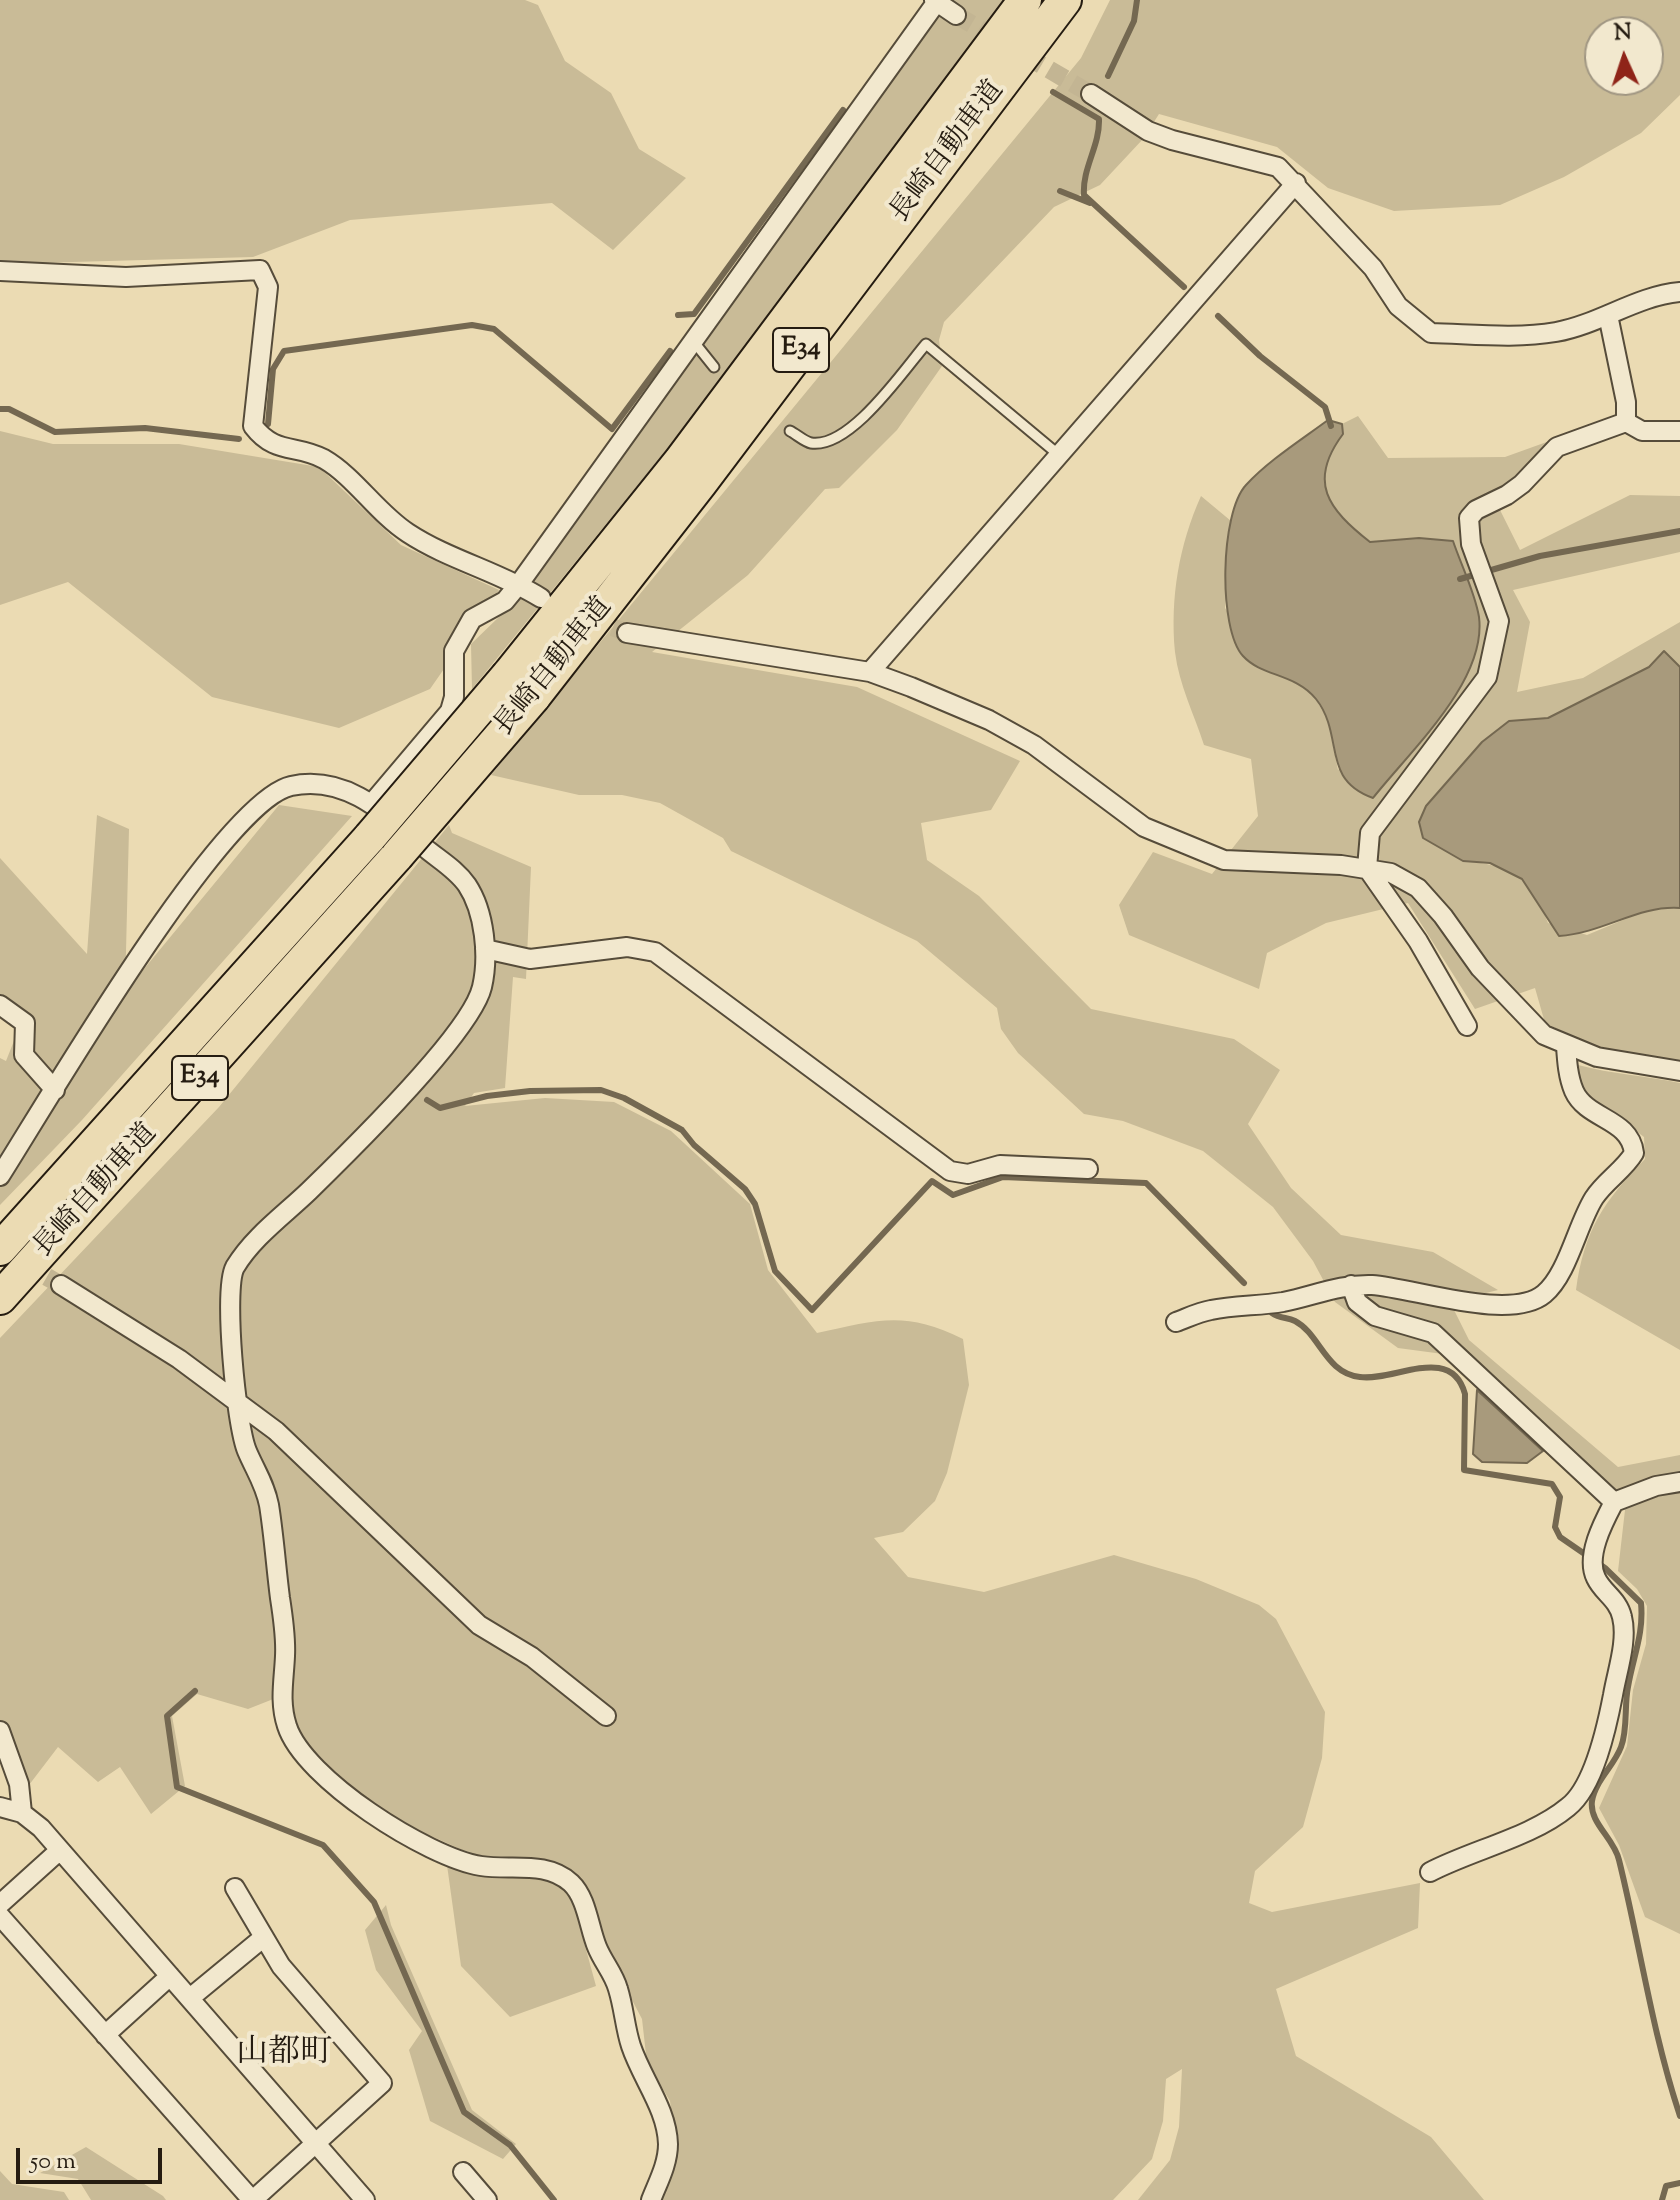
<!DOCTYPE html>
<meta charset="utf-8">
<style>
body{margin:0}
#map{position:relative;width:1680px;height:2200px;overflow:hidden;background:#ebdbb3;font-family:"Sorts Mill Goudy",serif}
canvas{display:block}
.north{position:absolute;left:1584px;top:16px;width:80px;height:80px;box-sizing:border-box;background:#f2e8ce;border:2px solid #a09682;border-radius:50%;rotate:357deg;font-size:22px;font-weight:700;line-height:32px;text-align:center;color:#251c11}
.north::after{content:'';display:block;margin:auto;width:28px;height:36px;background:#8f2418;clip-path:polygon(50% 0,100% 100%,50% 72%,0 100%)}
.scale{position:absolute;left:16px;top:2148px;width:146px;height:36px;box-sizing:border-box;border:4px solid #251c11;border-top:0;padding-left:10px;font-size:24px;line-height:28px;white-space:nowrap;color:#251c11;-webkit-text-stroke:6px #f2e8ce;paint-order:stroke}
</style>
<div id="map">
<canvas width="1680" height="2200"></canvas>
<div class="north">N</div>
<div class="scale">50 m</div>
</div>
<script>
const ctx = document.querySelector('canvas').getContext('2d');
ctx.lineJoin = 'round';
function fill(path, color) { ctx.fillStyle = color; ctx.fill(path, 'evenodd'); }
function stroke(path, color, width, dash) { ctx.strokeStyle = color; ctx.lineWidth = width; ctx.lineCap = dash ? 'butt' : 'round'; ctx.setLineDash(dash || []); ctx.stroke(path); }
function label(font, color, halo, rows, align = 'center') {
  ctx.font = font + ' "Sorts Mill Goudy","Noto Serif JP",serif'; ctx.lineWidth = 8; ctx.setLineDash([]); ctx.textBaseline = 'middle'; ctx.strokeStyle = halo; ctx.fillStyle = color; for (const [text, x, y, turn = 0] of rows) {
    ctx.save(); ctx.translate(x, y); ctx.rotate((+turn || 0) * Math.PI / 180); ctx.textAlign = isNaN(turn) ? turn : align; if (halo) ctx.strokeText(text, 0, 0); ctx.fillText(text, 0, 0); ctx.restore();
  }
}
fill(new Path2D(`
 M0,0H525L538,5L565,61L611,93L639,149L686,178L613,250L552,203L350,220L253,257L0,264Z
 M928,0H1004L750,347L472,689L471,644L531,586L944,10Z
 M1110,0H1680V95L1641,133L1564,177L1500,205L1394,211L1328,188L1277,147L1159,114L1143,139L1100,185L1054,207L944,322L939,340L942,366L897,430L839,488L825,489L748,575L652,652L857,687L1020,761L991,810L921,823L927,860L979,896L1091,1009L1234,1039L1280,1070L1248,1124L1291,1188L1341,1235L1433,1252L1498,1290L1450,1302L1469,1340L1618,1467L1680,1455V1934L1645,1917L1619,1845L1599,1808L1627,1746L1633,1690L1646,1644L1647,1606L1637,1589L1618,1571L1625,1510L1443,1354L1398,1348L1335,1302L1313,1261L1273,1207L1203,1151L1123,1121L1084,1114L1018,1053L1001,1029L997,1008L917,941L731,851L723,838L660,803L622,795H579L491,775L1081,58ZM1600,32H1648V80H1600Z
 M1358,416L1388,458L1505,457L1555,439L1553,467L1500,510L1520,550L1630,495L1680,496V552L1513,590L1530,622L1517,692L1583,678L1680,622V667L1664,651L1649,667L1548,718L1509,721L1463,861C1509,864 1532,878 1548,923L1587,935L1647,910L1680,908V1062L1594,1047L1545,1023L1535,988L1475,1009L1408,903L1326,923L1267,953L1259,989L1129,935L1119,905L1153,852L1212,874L1258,816L1251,759L1204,745C1194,714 1179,685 1175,652C1170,598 1179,545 1201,496L1231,521L1225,608L1265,669L1292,678L1315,698L1328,720L1338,770L1479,616L1453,541L1419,538L1370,542C1329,509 1307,483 1343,434L1342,424Z
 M0,431L53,444H179L319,467L401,545L499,590L430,689L339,728L212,697L68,582L0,605Z
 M279,805L352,816L82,1120L0,1205V1058L6,1061L25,1013L0,994V858L87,954L97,815L129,829L125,992Z
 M449,825L452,833L531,867L526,979L513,977L505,1088L474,1093L465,1106L545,1098L614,1102L671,1131L750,1204L768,1270L817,1333C877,1320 905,1310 963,1339L969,1385L947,1473L935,1501L903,1532L874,1538L908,1577L984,1592L1114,1555L1196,1579L1259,1605L1276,1619L1325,1712L1322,1758L1303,1827L1255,1871L1249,1903L1272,1912L1420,1883L1418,1928L1276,1989L1296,2056L1431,2137L1484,2200H1138L1170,2160L1179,2127L1182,2069L1166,2079L1163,2121L1152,2159L1113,2200H657L677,2152L670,2101L647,2063L642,2019L611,1960L589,1903L526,1860L480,1858L380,1813L326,1767L296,1730L286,1694L248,1709L197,1694L172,1716L185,1786L151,1814L120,1767L98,1782L58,1747L29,1785L0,1724V1338L219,1107Z
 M1578,1065C1612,1074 1646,1076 1680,1083V1350L1576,1290C1584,1230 1604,1201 1645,1159L1644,1137L1581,1089Z
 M447,1865L553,1878L572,1898L596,1986L510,2017L461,1966Z
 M386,1905L391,1925L472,2110L516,2144L503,2159L430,2121L409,2050L422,2031L376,1970L365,1930Z
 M86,2147L163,2196L166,2200H91L78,2179L40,2173Z
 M0,2171L12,2184L64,2192L69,2200H0Z`), '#c9bb97');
const water = new Path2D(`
 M1328,420L1342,424L1343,434C1307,482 1328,509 1370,542L1419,538L1453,541C1461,565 1475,592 1479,617C1487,681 1410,751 1373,798C1320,779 1345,736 1316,699C1295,673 1262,677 1243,656C1218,629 1220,513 1246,485C1268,461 1301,440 1328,420Z
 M1664,651L1680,667V908C1638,905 1604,933 1559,936L1522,879L1490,863L1463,861L1423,838L1419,822L1426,806L1482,742L1509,721L1548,718L1649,667Z
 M1477,1390L1543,1451L1527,1463L1482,1462L1473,1454Z`);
fill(water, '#a89a7c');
stroke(water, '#746851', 2);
stroke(new Path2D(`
 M1108,76L1134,21L1137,0
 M1053,92L1099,119C1100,146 1082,168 1084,195L1184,287
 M1060,191L1090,203
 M678,315L694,314L843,110
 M1218,316L1260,356L1325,407L1331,426
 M0,409H9L55,432L145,428L239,439
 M268,424L273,369L284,351L472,325L494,329L612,429L670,351
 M1460,579L1540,556L1680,531
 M427,1100L440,1108L487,1096L530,1091L601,1090L624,1098L682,1130L694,1145L745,1189L755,1204L775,1271L812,1310L932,1181L953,1195L1003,1177L1146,1183L1244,1283
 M1272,1313C1280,1319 1287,1317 1295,1321C1320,1334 1325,1373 1360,1377C1394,1382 1451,1343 1465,1394L1464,1470L1552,1484L1560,1497L1555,1527L1560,1537L1605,1568L1641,1603C1644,1634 1633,1657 1628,1687C1624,1706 1628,1729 1621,1747C1614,1766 1595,1781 1592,1801C1589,1823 1614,1838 1619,1860C1640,1945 1652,2032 1680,2116
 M195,1691L167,1716L177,1787L323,1845L374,1902L464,2112L510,2145L554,2200
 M1662,2200L1666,2186L1680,2183`), '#746851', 6);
stroke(new Path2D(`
 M956,15L1091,94
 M588,617L627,633
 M0,1250L61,1285`), '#c3b593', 18, [18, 9]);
const service = new Path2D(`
 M694,342L714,367
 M790,431C796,434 805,442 811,443C850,449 903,371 926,344L1059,455`);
const minor = new Path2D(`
 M934,0L956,15
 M1091,94L1148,131L1172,140L1278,167L1373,268L1398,306L1431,333C1472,334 1516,339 1556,332C1600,324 1636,296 1680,292
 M0,271L126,277L260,270L268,287L253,426C275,455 296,444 324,459C355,477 377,513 408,533C449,560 500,572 541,598
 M1608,315L1626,402V422
 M627,633L870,672L911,687L989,720L1034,745L1144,827L1224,860L1341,865L1391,873L1418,888L1443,916L1480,968L1544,1035L1597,1057L1680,1071
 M870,672L1296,183
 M373,802L450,711L454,697V651L472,619L505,601L519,584L938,0
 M485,949L530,959L627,947L655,952L950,1171L968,1174L1000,1165L1088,1169
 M0,1005L25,1023L24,1055L55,1090
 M1467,1026L1418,941L1367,868L1370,833L1487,677L1499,621L1471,544L1469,518L1476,510L1507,495L1522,484L1557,447L1626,422L1642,431H1680
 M0,1176C46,1104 222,801 291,786C346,774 386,814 424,847C438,859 456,869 467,885C485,912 489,957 482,987C471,1033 347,1154 309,1191C284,1215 253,1237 235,1267C223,1289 236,1425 247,1451C255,1470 265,1484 269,1505C274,1536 276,1567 280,1598C283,1617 286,1637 285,1656C284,1680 279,1702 287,1726C304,1779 427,1857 481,1866C511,1871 546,1860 571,1883C587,1898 589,1928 597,1947C603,1962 614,1974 618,1989C624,2008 625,2028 631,2046C642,2079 667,2109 668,2144C668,2164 658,2182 651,2200
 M61,1285L179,1359L276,1431L479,1625L532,1657L606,1716
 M1351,1285L1357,1302L1375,1316L1433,1333L1614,1502
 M1176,1322C1187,1318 1199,1312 1211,1310C1234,1305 1259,1306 1283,1302C1314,1296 1339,1284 1372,1285C1414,1288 1510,1322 1544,1294C1568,1274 1577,1225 1594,1198C1605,1181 1624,1170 1634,1153C1630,1118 1587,1120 1574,1091C1568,1077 1567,1061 1566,1046
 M0,1731L19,1784L22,1813
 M0,1807L22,1813L41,1828L365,2200
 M1430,1872C1472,1850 1532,1837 1568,1807C1594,1787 1607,1726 1613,1695C1617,1671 1628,1641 1622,1617C1618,1599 1603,1593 1596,1578C1585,1556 1604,1521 1614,1502L1656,1486L1680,1482
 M235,1888L281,1966L382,2083L253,2200
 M0,1904L60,1850
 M0,1916L252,2200
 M190,1998L264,1937
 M105,2035L170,1976
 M463,2172L487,2200`);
const motorway = new Path2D(`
 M508,675L680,461L1025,0
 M534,697L701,483L1065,0
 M0,1249L370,837
 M0,1298L397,856`);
stroke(service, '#564c3a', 13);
stroke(minor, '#564c3a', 22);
stroke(motorway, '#251c11', 36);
stroke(service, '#f2e8ce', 9);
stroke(minor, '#f2e8ce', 18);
stroke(motorway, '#ebdbb3', 32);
const motorwayBridge = new Path2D(`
 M370,837L508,675
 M397,856L534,697`);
stroke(motorwayBridge, '#251c11', 36, []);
stroke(motorwayBridge, '#ebdbb3', 32);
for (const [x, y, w] of [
 [801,350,56],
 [200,1078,56]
]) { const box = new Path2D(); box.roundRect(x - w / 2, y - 22, w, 44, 6); ctx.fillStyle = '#f2e8ce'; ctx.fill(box); stroke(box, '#251c11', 2); }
label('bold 26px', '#251c11', null, [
 ["E34",801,350],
 ["E34",200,1078]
]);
label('28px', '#251c11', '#f2e8ce', [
 ["長崎自動車道",949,153,-53],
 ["長崎自動車道",555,668,-51],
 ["長崎自動車道",97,1192,-48]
]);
label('32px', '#251c11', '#f2e8ce', [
 ["山都町",284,2056]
]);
</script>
